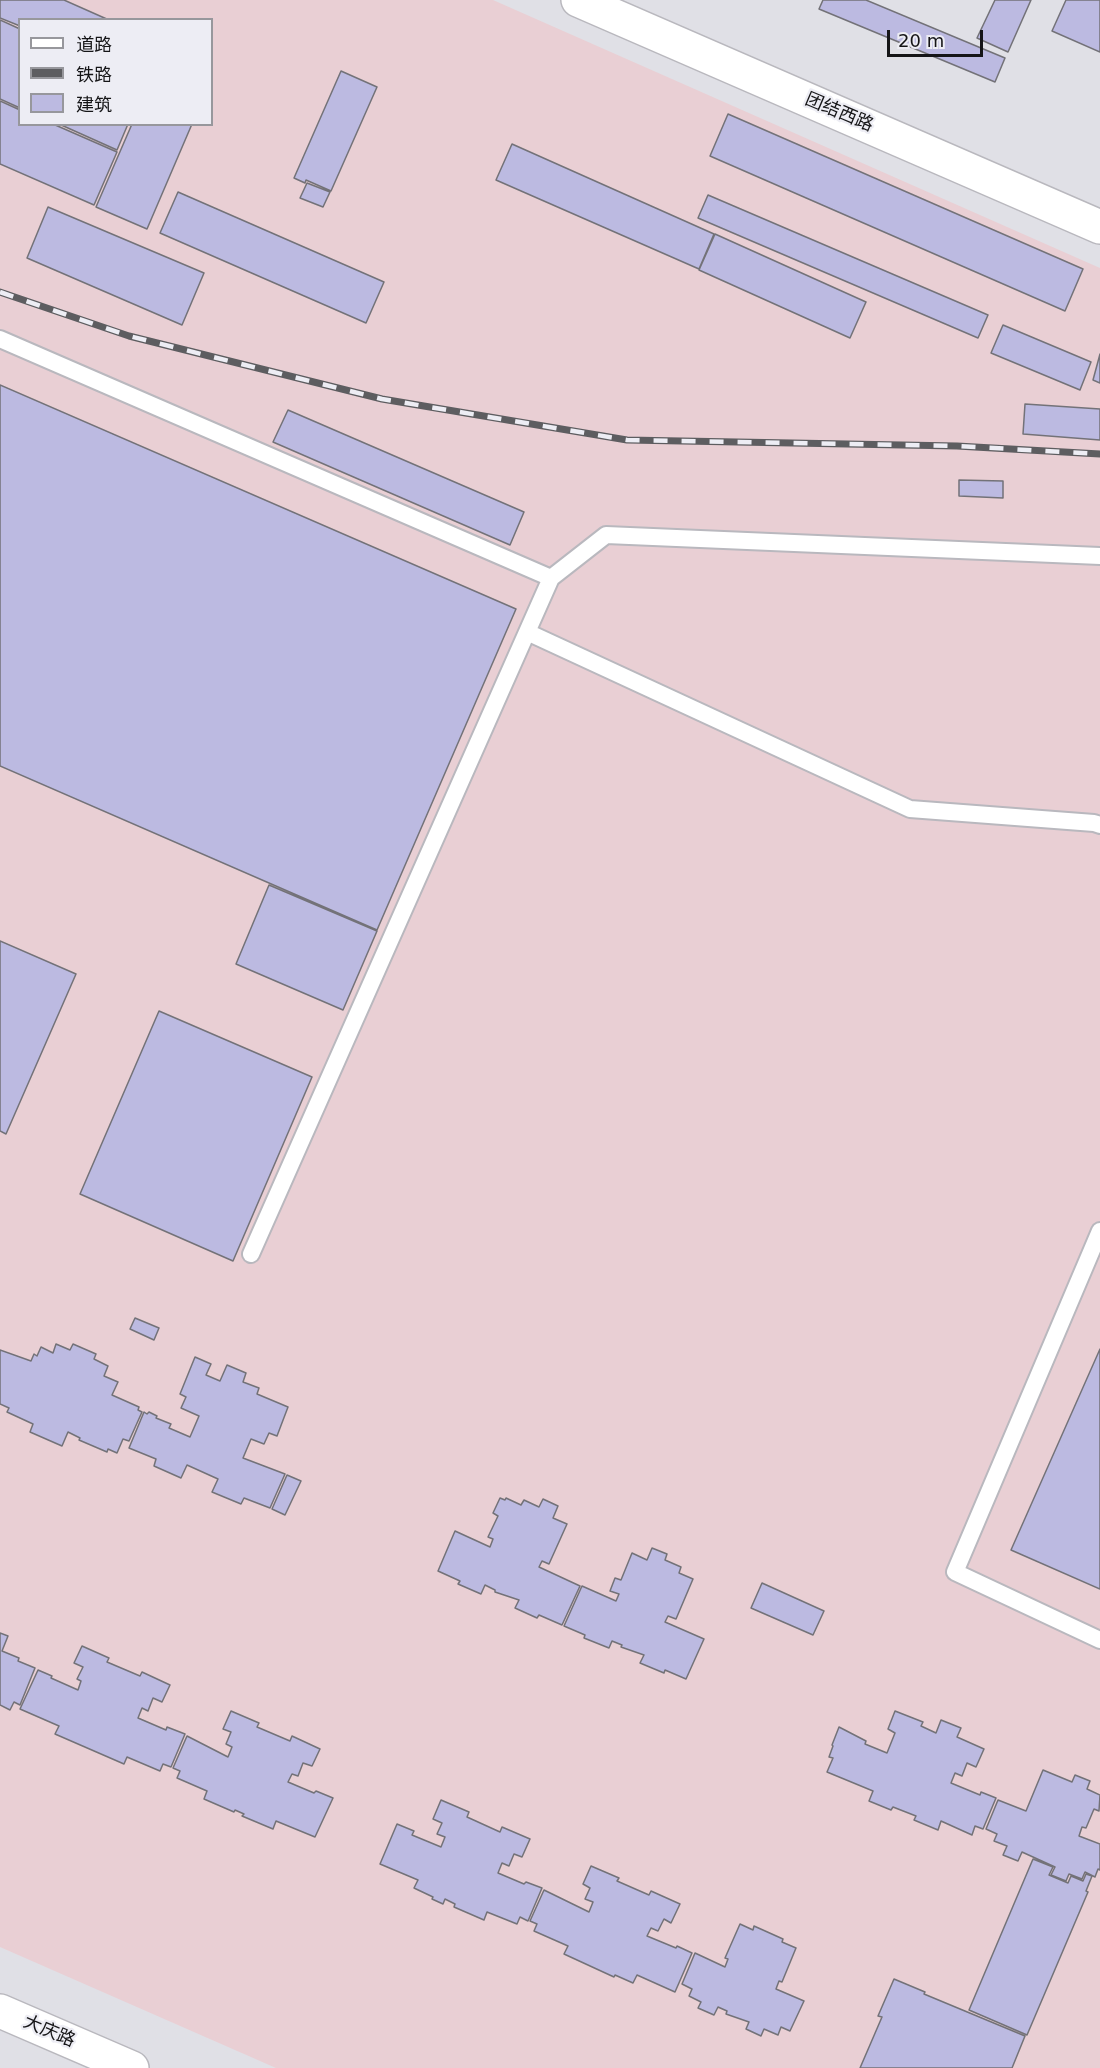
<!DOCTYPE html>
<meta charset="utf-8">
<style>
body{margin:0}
#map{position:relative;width:1100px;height:2068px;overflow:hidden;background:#e0e0e6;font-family:"DejaVu Sans","Noto Sans SC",sans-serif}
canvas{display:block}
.legend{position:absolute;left:18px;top:18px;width:195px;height:108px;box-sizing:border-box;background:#ededf4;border:2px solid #97979c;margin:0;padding:8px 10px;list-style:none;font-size:18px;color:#151517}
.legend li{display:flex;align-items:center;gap:12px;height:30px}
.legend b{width:30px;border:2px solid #97979c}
.scale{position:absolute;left:887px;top:30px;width:96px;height:27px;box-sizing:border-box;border:3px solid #151517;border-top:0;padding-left:8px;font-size:18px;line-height:21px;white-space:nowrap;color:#151517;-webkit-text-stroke:4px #ededf4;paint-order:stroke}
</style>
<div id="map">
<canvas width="1100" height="2068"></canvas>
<ul class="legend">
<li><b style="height:8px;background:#fff"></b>道路</li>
<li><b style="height:8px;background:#5d5d60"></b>铁路</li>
<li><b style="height:16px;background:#bcbae1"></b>建筑</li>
</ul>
<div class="scale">20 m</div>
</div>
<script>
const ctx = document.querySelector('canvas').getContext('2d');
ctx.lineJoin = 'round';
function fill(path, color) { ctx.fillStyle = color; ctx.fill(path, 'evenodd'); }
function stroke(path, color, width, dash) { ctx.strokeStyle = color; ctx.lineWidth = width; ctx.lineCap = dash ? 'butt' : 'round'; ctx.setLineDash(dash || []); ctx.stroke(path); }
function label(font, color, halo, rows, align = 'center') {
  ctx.font = font + ' "DejaVu Sans","Noto Sans SC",sans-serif'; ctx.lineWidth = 4.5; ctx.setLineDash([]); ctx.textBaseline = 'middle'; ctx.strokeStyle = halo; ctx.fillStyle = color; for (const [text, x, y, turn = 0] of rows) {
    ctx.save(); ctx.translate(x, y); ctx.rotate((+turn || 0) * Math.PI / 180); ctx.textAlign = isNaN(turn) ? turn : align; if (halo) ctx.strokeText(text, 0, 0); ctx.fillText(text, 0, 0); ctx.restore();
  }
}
fill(new Path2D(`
 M0,0H493L1100,268V2068H276L0,1947ZM20,20H212V124H20Z`), '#e9cfd4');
const building = new Path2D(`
 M0,0H64L109,20H20V26L0,18Z
 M823,0H866L1005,58L995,82L819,9Z
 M995,0H1031L1008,52L977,38Z
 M1066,0H1100V52L1052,31Z
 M0,20L20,29V108L0,99Z
 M341,71L377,87L331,191L306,180L305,183L294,178Z
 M0,101L20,110V124H53L117,152L94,205L0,164Z
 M728,114L1083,269L1065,311L710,156Z
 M59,124H128L117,150Z
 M132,124H192L147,229L96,207Z
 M512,144L714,234L699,269L496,180Z
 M307,183L330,192L323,207L300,198Z
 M178,192L384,282L366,323L160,233Z
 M708,195L988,315L978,338L698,218Z
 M48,207L204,273L182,325L27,258Z
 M715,234L866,302L850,338L699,270Z
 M1003,325L1091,362L1080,390L991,353Z
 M1100,354V383L1093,380Z
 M0,385L516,609L377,930L0,766Z
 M1025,404L1100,409V440L1023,434Z
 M288,410L524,512L510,545L273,442Z
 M959,480L1003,481V498L959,496Z
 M269,885L377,931L343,1010L236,964Z
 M0,941L76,974L6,1134L0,1131Z
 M159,1011L312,1077L233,1261L80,1194Z
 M135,1318L159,1328L154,1340L130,1329Z
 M56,1344L70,1350L73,1344L96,1354L94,1359L108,1366L104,1376L118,1382L112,1395L139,1407L138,1410L142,1412L129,1441L123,1439L117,1453L108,1449L107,1452L79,1440L80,1438L68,1432L62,1446L30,1432L33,1424L7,1412L9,1408L0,1404V1350L31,1361L34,1354L37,1356L41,1347L53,1353Z
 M1100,1349V1589L1011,1550Z
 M195,1357L211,1364L206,1375L220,1381L227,1365L246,1373L243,1382L259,1388L257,1394L288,1407L277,1436L269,1433L264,1444L251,1439L243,1458L285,1474L270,1508L244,1498L241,1504L212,1492L218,1479L187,1465L181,1478L154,1466L156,1459L129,1448L144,1412L147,1414L149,1412L157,1416L156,1418L171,1424L169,1428L190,1437L199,1416L181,1408L186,1397L180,1394Z
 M287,1475L301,1481L285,1515L272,1509Z
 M500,1498L505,1500L506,1498L521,1505L524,1500L539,1507L543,1499L558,1506L553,1518L567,1524L549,1564L542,1561L539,1567L580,1586L562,1625L539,1615L537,1618L515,1608L519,1600L495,1592V1590L485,1585L481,1594L458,1584L460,1581L438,1571L455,1531L490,1547L493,1539L488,1537L498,1516L493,1513Z
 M652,1548L667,1554L665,1560L681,1567L679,1573L693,1579L676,1619L668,1616L665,1622L704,1639L686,1679L665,1670L664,1673L640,1663L644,1655L621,1647L622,1645L612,1641L609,1648L584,1638L585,1635L564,1626L582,1586L616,1601L619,1594L610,1591L615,1578L621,1580L632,1553L647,1560Z
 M762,1583L824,1611L813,1635L751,1608Z
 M0,1633L8,1636L2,1651L19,1658L18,1661L35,1668L20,1705L14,1702L10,1710L0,1705Z
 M82,1646L109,1658L107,1662L140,1676L142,1672L170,1685L162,1702L153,1698L148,1711L142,1708L138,1718L166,1730L167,1727L185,1734L171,1767L163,1764L160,1771L127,1757L124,1764L55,1734L59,1726L20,1709L38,1670L52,1676L51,1678L78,1690L81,1681L77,1679L83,1667L74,1663Z
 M231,1711L259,1723L257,1727L290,1741L292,1736L320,1749L312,1766L303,1763L298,1776L292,1774L288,1782L314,1793L316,1791L333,1798L315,1837L276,1821L273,1829L242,1816L244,1814L235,1810L234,1812L204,1799L207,1791L177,1778L180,1771L173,1768L187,1736L228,1757L232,1747L226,1744L231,1732L223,1729Z
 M895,1711L923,1722L921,1726L936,1733L941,1720L961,1728L957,1737L984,1749L976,1767L967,1763L962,1776L955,1773L951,1783L980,1795L981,1792L996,1798L983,1829L975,1826L972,1835L941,1821L938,1830L914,1820L916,1816L893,1807L891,1810L869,1801L873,1791L827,1772L833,1758L829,1757L833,1746L832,1745L839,1727L866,1741L865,1744L887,1753L895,1733L888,1729Z
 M1043,1770L1072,1782L1075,1775L1090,1781L1087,1789L1100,1795L1099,1811L1094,1809L1086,1828L1082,1827L1079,1836L1100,1844V1870L1098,1869L1095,1877L1085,1872L1082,1879L1069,1874L1066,1881L1051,1875L1055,1867L1022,1852L1018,1861L1003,1855L1007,1846L994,1841L997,1834L986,1829L998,1800L1026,1811Z
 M441,1800L469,1812L467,1817L500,1832L502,1827L530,1839L522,1857L514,1854L509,1866L502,1863L498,1873L524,1884L526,1882L542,1888L528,1921L520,1917L517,1924L487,1912L484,1920L454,1907L455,1904L445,1899L443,1904L432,1899L433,1897L414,1888L418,1880L380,1864L397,1824L414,1831L412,1835L441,1847L445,1837L437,1834L442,1823L433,1819Z
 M1033,1859L1053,1867L1049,1875L1068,1883L1071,1876L1083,1881L1086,1874L1092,1876L1086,1891L1088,1892L1027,2035L969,2010Z
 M591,1866L619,1878L617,1881L649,1895L651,1891L680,1904L671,1923L664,1919L658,1931L651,1928L647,1936L676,1948L677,1946L692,1953L675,1992L637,1975L633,1983L615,1975L614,1977L564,1954L568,1946L534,1931L537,1924L530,1921L544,1890L589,1912L593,1902L585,1899L590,1888L583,1884Z
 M740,1924L753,1930L754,1926L783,1939L782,1942L796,1948L782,1982L779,1981L776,1989L804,2001L790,2031L781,2027L778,2035L764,2029L761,2036L746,2029L749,2022L726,2014L727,2011L718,2007L714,2015L698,2008L701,2002L689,1996L692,1989L682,1984L695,1953L725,1967L728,1959L725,1958Z
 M894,1979L925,1992L924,1994L1025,2036L1012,2068H860L882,2017L878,2016Z`);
fill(building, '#bcbae1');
stroke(building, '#737278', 1.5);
const lane = new Path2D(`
 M0,339L551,578L251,1254
 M551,578L606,535L1100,556
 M527,632L910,809L1094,823L1100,825
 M1100,1231L955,1572L1100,1640`);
const secondary = new Path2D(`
 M578,0L1100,227`);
const primary = new Path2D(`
 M0,2011L132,2068`);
stroke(lane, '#b9b8be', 20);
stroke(secondary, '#b9b8be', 36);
stroke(primary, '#b9b8be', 36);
stroke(lane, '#fff', 16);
stroke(secondary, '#fff', 33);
stroke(primary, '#fff', 33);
const rail = new Path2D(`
 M0,292L129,336L382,399L627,440L957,446L1100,454`);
stroke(rail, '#5d5d60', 7);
stroke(rail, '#ededf4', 4.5, [14]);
label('18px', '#151517', '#ededf4', [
 ["团结西路",839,113,23],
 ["大庆路",49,2032,23]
]);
</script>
